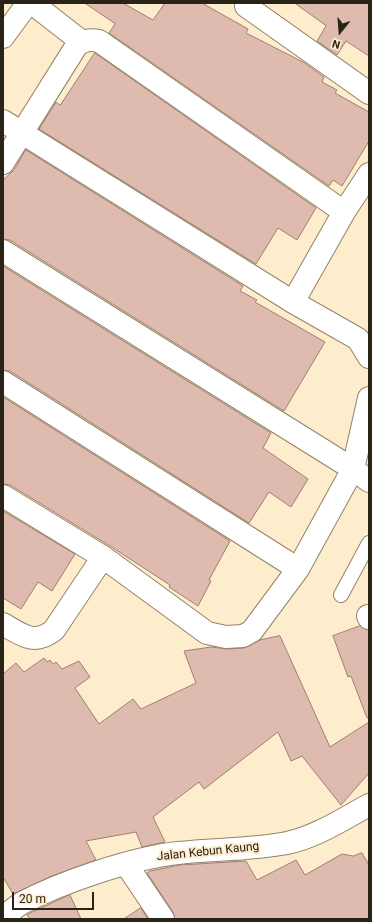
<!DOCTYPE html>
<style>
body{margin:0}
#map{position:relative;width:372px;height:922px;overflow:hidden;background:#feedcd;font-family:Roboto,sans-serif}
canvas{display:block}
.frame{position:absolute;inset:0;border:4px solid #2a2317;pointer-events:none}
.north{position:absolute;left:320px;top:12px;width:40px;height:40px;-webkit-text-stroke:3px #feedcd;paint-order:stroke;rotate:197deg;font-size:11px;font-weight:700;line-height:16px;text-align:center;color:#2a2317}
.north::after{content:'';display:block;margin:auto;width:14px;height:18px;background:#2a2317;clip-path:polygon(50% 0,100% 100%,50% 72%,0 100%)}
.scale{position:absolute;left:12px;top:892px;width:82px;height:18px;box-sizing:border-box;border:2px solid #2a2317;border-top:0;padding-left:5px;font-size:12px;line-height:14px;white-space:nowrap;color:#2a2317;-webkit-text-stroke:3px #feedcd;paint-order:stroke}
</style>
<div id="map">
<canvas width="372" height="922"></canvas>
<div class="frame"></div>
<div class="north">N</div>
<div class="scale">20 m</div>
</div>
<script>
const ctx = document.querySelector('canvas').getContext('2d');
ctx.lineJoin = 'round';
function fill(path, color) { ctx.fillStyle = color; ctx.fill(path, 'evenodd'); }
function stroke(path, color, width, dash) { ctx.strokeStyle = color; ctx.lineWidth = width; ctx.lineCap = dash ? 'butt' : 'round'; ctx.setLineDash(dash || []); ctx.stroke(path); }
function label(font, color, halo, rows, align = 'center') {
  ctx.font = font + ' Roboto,sans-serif'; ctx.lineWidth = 4; ctx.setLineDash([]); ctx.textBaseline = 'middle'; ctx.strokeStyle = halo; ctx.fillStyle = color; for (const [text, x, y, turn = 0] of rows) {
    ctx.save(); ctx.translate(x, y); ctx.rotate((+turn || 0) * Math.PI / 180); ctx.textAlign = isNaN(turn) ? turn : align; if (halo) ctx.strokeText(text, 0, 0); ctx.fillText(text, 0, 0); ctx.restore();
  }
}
const building = new Path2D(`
 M85,3H123L153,20L165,3H202L248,29L246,33L303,62L324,77L322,82L337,90L335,93L369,112V141L342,186L333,180L329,186L109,33L115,24Z
 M295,3H369V56L346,41L337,55L317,41L326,26Z
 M95,53L316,208L297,240L278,228L256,264L39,129L56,102L60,105Z
 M26,150L243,286L240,291L257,300L255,302L325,342L284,411L10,240L3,239V180L14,170Z
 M3,266L271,433L263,448L308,479L291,507L269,492L249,523L10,371L3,370Z
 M3,397L230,541L209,580L211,581L198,606L169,587L170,585L110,546L10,485L3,484Z
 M3,511L75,554L52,591L38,582L21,609L3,598Z
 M360,626L369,630V718H367L351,676L348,677L333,636Z
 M280,636L330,747L369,722V773L341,805L302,756L291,761L278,732L204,789L199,782L153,817L165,842L142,847L136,832L86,841L96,860L52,876L13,894L3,877V674L16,663L24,672L44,658L47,662L50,660L53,664L56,662L62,669L79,661L90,677L75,688L99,724L133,699L141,709L196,683L184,651L211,647L227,649L244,648L260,640Z
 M362,853L369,865V919H175L173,912L147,873L150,871L180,865L246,861L257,880L296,860L305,875L342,854L353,856Z
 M70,895L81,919H30L27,915Z
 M141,908L148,919H124Z`);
fill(building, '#dfbaae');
stroke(building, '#a07d73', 1);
const lane = new Path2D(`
 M341,595L369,543`);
const street = new Path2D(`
 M32,3L82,42
 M246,6L369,93
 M3,37L28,3
 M3,121L293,302L358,339L369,357
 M3,163L77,45C84,40 90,39 99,41L344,212
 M3,251L353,469L369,481
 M293,302L344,212L369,174
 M3,382L298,569
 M3,496L103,557L207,633L226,637L243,636L252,631L298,569L353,469L369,398
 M368,616L369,618
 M3,624C22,635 34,646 54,630L103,557
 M126,864L163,919
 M3,918C9,913 15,907 22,903C62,882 132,858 178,853C214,849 251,850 287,843C316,837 343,819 369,805`);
stroke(lane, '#938366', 16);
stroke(street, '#938366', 24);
stroke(lane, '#fff', 14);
stroke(street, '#fff', 22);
label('12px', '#2a2317', '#feedcd', [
 ["Jalan Kebun Kaung",208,852,-6]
]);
</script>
